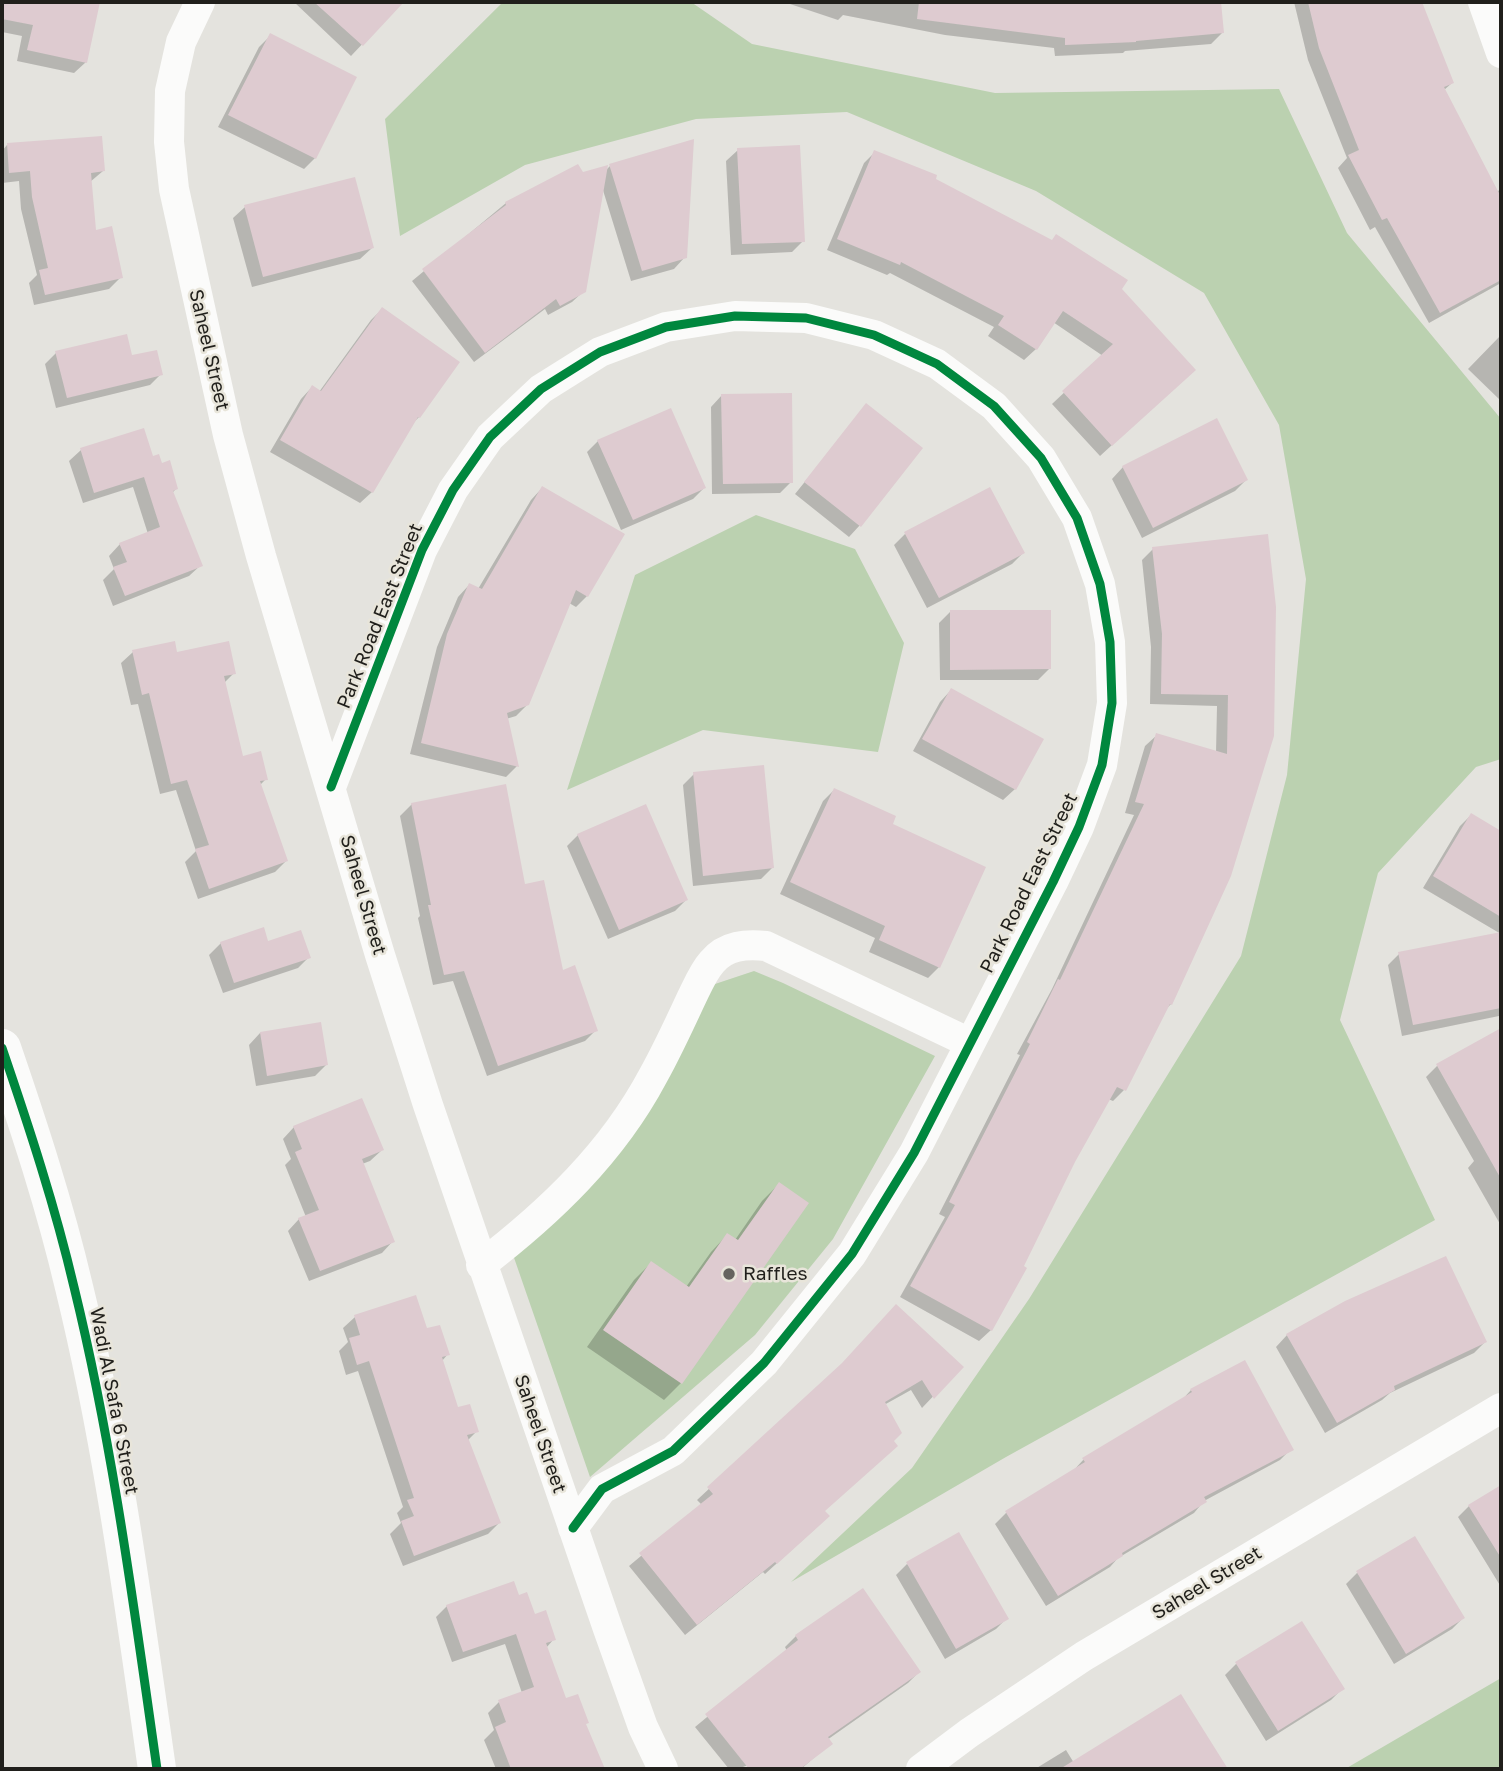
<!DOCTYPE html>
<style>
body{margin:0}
#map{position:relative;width:1503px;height:1771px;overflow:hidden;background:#e4e3de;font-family:"Golos Text",sans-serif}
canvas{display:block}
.frame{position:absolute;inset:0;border:4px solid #201f1b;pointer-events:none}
</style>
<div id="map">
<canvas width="1503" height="1771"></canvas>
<div class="frame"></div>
</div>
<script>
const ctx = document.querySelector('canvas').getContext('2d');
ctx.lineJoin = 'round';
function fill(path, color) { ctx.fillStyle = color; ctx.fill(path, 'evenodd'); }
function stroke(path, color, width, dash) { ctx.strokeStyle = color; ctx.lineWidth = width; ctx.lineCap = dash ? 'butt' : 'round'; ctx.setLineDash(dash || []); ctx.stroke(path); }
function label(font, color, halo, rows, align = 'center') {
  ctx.font = font + ' "Golos Text",sans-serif'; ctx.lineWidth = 5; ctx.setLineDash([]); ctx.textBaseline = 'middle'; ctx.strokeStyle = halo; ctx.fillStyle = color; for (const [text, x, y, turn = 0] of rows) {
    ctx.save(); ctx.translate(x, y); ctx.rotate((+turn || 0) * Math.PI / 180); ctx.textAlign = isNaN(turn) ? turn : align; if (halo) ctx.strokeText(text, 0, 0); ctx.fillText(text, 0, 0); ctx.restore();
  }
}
fill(new Path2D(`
 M503,2H691L752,44L995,93L1279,89L1347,233L1501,419V759L1476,767L1378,873L1340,1020L1435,1220L1006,1457L791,1582L912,1468L1029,1299L1241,956L1287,775L1306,579L1279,425L1204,293L1036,191L847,112L696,119L525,165L400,236L385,119Z
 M756,515L855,549L904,643L878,752L703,730L567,790L635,575Z
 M754,971L783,983L935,1056L833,1239L755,1335L590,1477L511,1249L709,986Z
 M1501,1678V1769H1345Z`), '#bbd1b0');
fill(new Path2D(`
 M7,2H99L86,62L74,73L17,61L22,36L2,32Z
 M294,2H402L351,56Z
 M784,2H1219L1222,33L1211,44L1125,51L1123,53L1055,56L1054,48L945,35L843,15L838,20Z
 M1294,2H1413L1452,83L1444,90L1497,191L1501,190V283L1429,323L1375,227L1370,230L1338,168L1347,158L1308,60Z
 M270,36L315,158L304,169L218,127L259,47Z
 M7,145L103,171L90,182L94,232L121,277L109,289L34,305L29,283L37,275L21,209L19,181L2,183V151Z
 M738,150L803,241L792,252L731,255L726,161Z
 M875,152L1051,242L1120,290L1182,381L1100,456L1052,404L1103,356L1053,322L1036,349L1024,360L988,336L994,327L890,273L887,275L827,250L864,163Z
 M610,166L685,257L674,269L631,281L602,187L584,291L572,302L548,315L545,309L474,362L412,281L506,203L582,174L605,171Z
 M245,207L372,248L360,259L252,287L233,218Z
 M382,309L419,417L410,426L372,492L360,503L270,452L301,399L312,387L319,392L371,320Z
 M1501,335V401L1468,369Z
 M56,353L131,358L161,374L150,385L56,408L45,364Z
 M722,395L791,482L780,493L712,494L711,407Z
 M866,406L860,525L849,537L795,494Z
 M598,441L704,488L693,499L621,530L587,452Z
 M81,450L152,458L176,489L172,493L201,565L189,576L113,606L103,580L114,569L109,556L120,544L148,534L133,487L83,503L69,461Z
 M1123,467L1246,480L1235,491L1142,538L1112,479Z
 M542,488L587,596L576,607L569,603L528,704L516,716L506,719L517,766L506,777L410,754L437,647L458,597L469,585L478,589L531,500Z
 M905,534L1023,553L1012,564L927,608L894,545Z
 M1153,549L1275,608L1171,1004L1165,1010L1124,1090L1113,1101L1108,1099L1074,1161L991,1330L979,1341L900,1297L945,1217L939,1214L1020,1055L1017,1054L1052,989L1134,815L1125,813L1145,746L1157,735L1216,753L1217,706L1150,704L1151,647L1142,560Z
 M950,612L1050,668L1038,680H940L939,623Z
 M133,652L234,673L224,683L242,758L266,779L260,785L286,861L275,872L198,899L185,862L196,851L176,790L160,794L138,704L131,705L121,663Z
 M951,690L1042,739L1015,789L1003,800L913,751L940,702Z
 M694,774L772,868L761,879L693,886L683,785Z
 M834,790L890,825L939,967L928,978L869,952L875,938L780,894L823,801Z
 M412,804L524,886L562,972L596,1030L585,1041L487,1076L453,981L433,985L418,918L420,916L400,816Z
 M1471,815L1501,833V945L1499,950L1501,962V1014L1499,1016L1402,1036L1388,965L1399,954L1501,934L1423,888L1460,826Z
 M578,835L686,900L675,911L608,939L567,846Z
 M221,943H267L309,957L298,968L223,993L209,955Z
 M1501,1030V1223L1500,1224L1468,1168L1474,1161L1426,1077L1437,1066Z
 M260,1033L326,1065L315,1076L256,1086L249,1045Z
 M294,1127L382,1150L370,1161L362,1164L393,1241L382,1253L309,1281L288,1231L299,1219L306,1217L285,1165L291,1159L283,1139Z
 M779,1184L681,1383L664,1400L587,1347L634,1280L651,1263L686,1287L711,1252L727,1235L735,1240L762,1201Z
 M355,1317L426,1331L448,1354L442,1361L457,1409L477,1431L467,1441L499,1523L488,1534L403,1566L390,1534L401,1523L397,1513L403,1507L358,1371L346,1375L339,1351L348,1342L343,1328Z
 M1287,1335L1485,1342L1474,1353L1390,1393L1382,1400L1325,1433L1276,1347Z
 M1244,1362L1291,1449L1280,1460L1204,1501L1194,1513L1118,1558L1110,1567L1046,1606L995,1524L1006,1513L1073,1471L1084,1459L1180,1402L1191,1390Z
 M961,1367L922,1408L911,1390L884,1405L823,1511L817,1527L765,1574L763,1572L685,1635L629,1566L702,1505L697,1500L837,1370Z
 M1501,1487V1587L1458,1517L1469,1506Z
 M1415,1538L1463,1618L1452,1629L1394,1664L1346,1584L1357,1573Z
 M907,1564L1007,1618L996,1629L945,1659L896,1575Z
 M518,1598L554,1639L546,1648L565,1700L585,1725L603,1769H496L484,1740L494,1730L488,1713L499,1702L522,1693L505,1644L452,1662L436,1617L447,1606Z
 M796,1636L919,1672L908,1683L827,1740L830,1744L801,1769H767L763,1759L738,1769H729L695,1727L787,1651L785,1647Z
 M1236,1664L1342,1689L1331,1700L1266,1741L1225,1675Z
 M1066,1750L1074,1763L1225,1768L1035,1769Z`), '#0003');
fill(new Path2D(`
 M2,2H100L87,63L27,50L33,25L2,19Z
 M314,2H404L363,46Z
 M919,2H1221L1224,33L1136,41V42L1065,45V38L917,19Z
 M1308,2H1422L1454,83L1444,87L1501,197V280L1440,313L1387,218L1382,220L1348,155L1359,150L1319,48Z
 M270,33L357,77L316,159L228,115Z
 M102,136L105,171L91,173L96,230L112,226L123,278L45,295L39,270L48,268L32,197L30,171L9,173L7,143Z
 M694,139L687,258L642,271L609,164Z
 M800,145L805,242L742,244L737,148Z
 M874,150L937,175L936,179L1052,240L1056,234L1128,280L1122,289L1196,370L1112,446L1062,391L1113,344L1063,311L1037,350L998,325L1004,316L901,262L900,265L837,239Z
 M578,164L583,172L608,165L586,292L560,306L556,299L485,353L422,269L506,205L505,202Z
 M355,177L374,248L263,277L244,205Z
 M382,307L460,362L420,418L418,417L373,493L280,440L312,385L321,391Z
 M127,334L132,355L157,350L163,375L67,398L55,351Z
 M792,393L793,483L723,484L721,394Z
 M866,403L923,448L861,527L804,482Z
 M671,408L706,488L633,520L597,440Z
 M1217,418L1248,480L1153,528L1122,466Z
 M144,428L153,456L159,454L162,463L170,460L178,489L173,491L203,566L125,596L113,567L127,562L119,543L160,527L144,477L94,493L80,448Z
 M542,486L625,534L588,597L576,590L529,705L507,713L519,767L421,743L447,634L469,583L482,589Z
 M990,487L1025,553L939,598L904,532Z
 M1268,534L1276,607L1274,736L1231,876L1172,1005L1170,1004L1126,1091L1117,1087L1075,1162L1024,1266L1027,1268L992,1331L910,1286L955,1205L949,1202L1030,1044L1027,1042L1058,979L1060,980L1144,804L1135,802L1156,733L1227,754L1228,695L1161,694L1162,634L1152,547Z
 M950,610H1051V669L950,670Z
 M175,641L177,652L229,641L236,674L224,676L243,756L261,751L268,780L260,781L288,861L209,889L195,849L209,845L187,780L171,784L149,693L142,695L132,650Z
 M951,688L1044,739L1016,790L922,739Z
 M764,765L774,868L703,876L693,772Z
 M506,784L525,884L544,880L563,970L575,965L598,1031L498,1066L464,971L444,975L428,905H431L411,803Z
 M834,788L896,816L893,824L986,867L940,968L879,940L885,926L790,882Z
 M646,804L688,900L619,930L577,834Z
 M1471,813L1501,831V917L1433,876Z
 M264,927L268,941L301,930L311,958L234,983L220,942Z
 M1501,932V1008L1413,1025L1398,952Z
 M321,1022L328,1065L267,1076L260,1032Z
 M1501,1028V1179L1436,1064Z
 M362,1098L384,1150L362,1159L395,1242L320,1271L298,1218L319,1210L295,1152L302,1149L293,1126Z
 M779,1182L809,1203L682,1384L603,1330L651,1261L689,1287L727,1233L738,1240Z
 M1446,1256L1487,1342L1394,1386L1395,1390L1337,1423L1286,1334L1345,1301Z
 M416,1295L427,1328L440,1325L450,1355L442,1357L458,1407L470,1404L479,1432L467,1435L501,1523L414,1556L401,1521L414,1516L407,1500L414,1498L369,1361L357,1365L349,1338L360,1335L354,1315Z
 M896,1304L964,1367L934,1399L922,1380L885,1402L902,1433L894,1441L898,1446L825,1511L830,1516L777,1564L775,1562L697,1625L639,1553L713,1494L707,1487L842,1363Z
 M1245,1360L1294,1450L1204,1497L1207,1502L1122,1553L1123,1556L1058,1596L1005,1511L1085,1462L1082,1458L1192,1392L1190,1389Z
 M1501,1485V1558L1468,1505Z
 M959,1532L1009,1619L956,1649L906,1562Z
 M1415,1536L1465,1618L1406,1654L1356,1571Z
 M514,1581L519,1595L527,1592L535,1614L546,1610L556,1640L546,1643L566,1698L578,1694L589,1723L586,1724L605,1769H511L495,1727L506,1722L498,1700L534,1687L516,1634L463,1652L446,1605Z
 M863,1588L921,1672L828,1737L833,1744L800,1769H749L705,1714L798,1640L795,1635Z
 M1302,1621L1345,1689L1278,1731L1235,1662Z
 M1181,1694L1228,1769H1060Z`), '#decbd0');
stroke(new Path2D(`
 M200,2L181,42L170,91L169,142L174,189L228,435L261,556L380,955L428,1105L608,1629L643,1727L663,1769
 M1483,2L1501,53
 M331,787L422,550L453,490L490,437L541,389L600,352L666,327L735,316L806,318L874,335L937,364L994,406L1041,458L1077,518L1100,584L1110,642L1112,703L1102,765L1079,827L1053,882L914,1153L852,1254L764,1363L673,1451L602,1489L573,1528
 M481,1265C550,1212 612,1153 653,1076C667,1051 679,1025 691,999C697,987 703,972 712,962C726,945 746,944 766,946L970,1043
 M921,1769L969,1733L1084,1656L1501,1408`), '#fbfbfa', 30);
stroke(new Path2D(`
 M2,1048C29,1127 55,1206 74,1287C113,1446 134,1608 157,1769`), '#fbfbfa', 38);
stroke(new Path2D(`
 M331,787L422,550L453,490L490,437L541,389L600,352L666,327L735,316L806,318L874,335L937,364L994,406L1041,458L1077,518L1100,584L1110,642L1112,703L1102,765L1079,827L1053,882L914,1153L852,1254L764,1363L673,1451L602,1489L573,1528
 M2,1048C29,1127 55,1206 74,1287C113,1446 134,1608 157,1769`), '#00873e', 9);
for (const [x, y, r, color] of [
 [729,1274,7,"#65645f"]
]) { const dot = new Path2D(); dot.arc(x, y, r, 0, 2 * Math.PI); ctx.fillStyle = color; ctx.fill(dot); stroke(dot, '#e8e5da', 2.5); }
label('19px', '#201f1b', '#e8e5da', [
 ["Saheel Street",209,350,77],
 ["Park Road East Street",380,616,-68],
 ["Park Road East Street",1029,883,-64],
 ["Saheel Street",363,895,74],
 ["Wadi Al Safa 6 Street",114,1401,79],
 ["Saheel Street",540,1434,71],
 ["Saheel Street",1207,1583,-31]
]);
label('19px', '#201f1b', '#e8e5da', [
 ["Raffles",743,1274]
], 'left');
</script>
